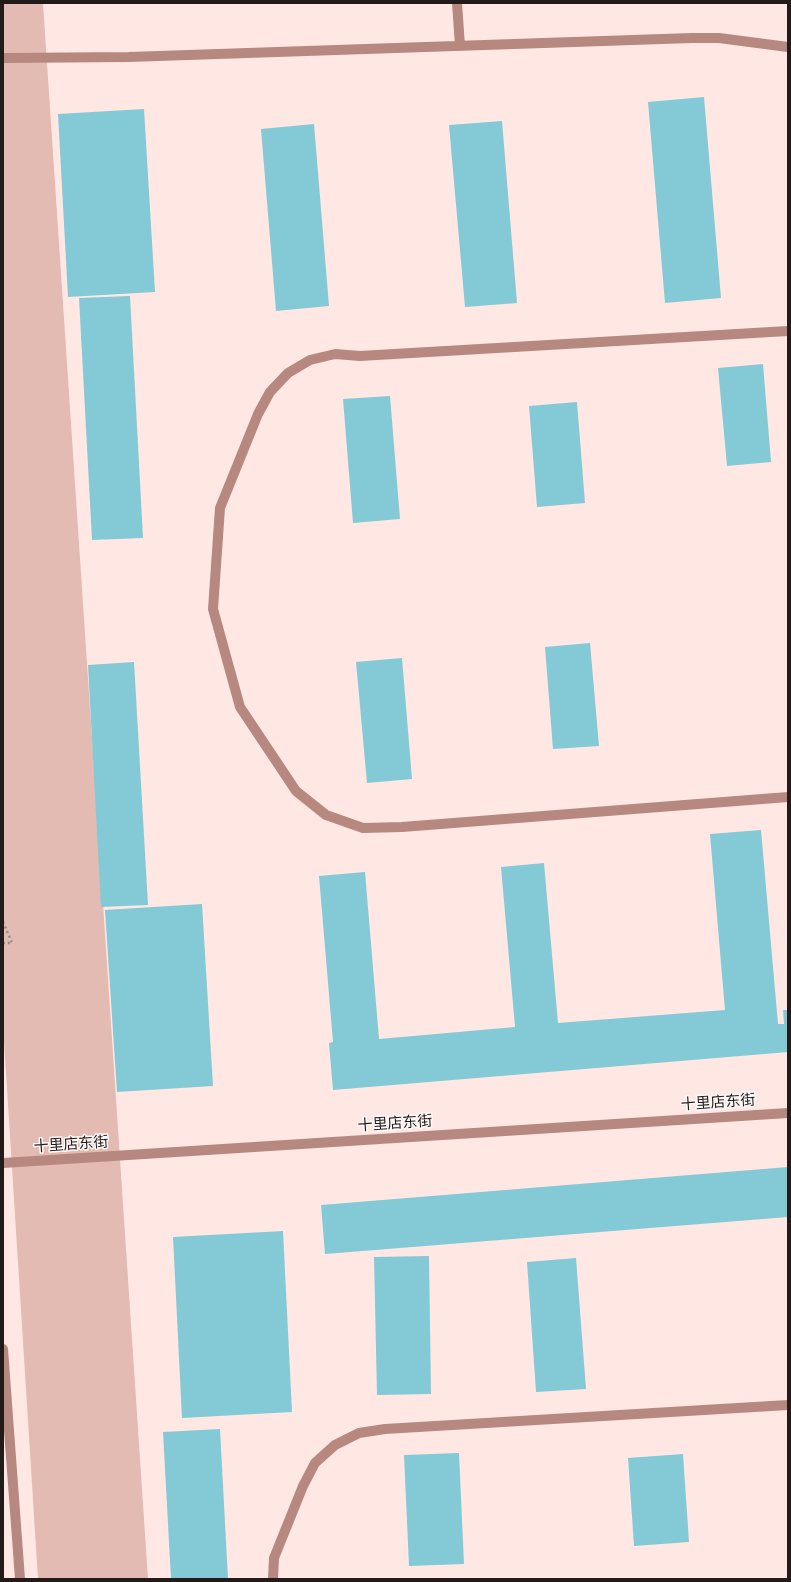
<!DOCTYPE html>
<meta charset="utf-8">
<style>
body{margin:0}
#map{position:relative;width:791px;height:1582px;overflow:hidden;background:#ffe8e3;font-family:"Exo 2",sans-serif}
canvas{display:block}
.frame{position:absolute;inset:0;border:4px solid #231b19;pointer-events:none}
</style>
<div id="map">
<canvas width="791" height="1582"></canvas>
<div class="frame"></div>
</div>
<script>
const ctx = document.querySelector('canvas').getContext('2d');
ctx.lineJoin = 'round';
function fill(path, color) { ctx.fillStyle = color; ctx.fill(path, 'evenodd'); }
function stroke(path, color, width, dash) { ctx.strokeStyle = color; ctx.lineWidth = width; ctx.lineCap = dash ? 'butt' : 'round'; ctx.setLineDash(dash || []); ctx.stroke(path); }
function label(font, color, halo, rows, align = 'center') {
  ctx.font = font + ' "Exo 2","Noto Sans SC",sans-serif'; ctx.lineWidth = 3; ctx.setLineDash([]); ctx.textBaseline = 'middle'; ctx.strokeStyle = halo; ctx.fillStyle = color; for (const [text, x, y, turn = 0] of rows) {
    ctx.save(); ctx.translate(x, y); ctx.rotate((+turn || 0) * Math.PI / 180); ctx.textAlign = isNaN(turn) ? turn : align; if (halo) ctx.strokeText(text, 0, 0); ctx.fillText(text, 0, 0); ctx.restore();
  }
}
fill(new Path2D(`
 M3,3H43L148,1579H38L3,1025Z`), '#e3bbb2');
fill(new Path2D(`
 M704,97L721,298L665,303L648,102Z
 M144,109L155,292L68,297L58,114Z
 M502,121L517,303L465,307L449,125Z
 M314,124L329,306L276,311L261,129Z
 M130,296L143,538L92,540L79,298Z
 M763,364L771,462L727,466L718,368Z
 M390,396L400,519L353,523L343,399Z
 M577,402L585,503L537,507L529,406Z
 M590,643L599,746L553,749L545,647Z
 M402,658L412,779L367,783L356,662Z
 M134,662L148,905L101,907L88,665Z
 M761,830L778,1024H784L783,1010H788V1052L333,1090L329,1043L333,1042L319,876L365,872L379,1039L515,1027L501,867L544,863L558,1023L725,1010L710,834Z
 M202,904L213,1086L117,1092L105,910Z
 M788,1167V1217L325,1254L321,1205Z
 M283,1231L292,1412L182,1418L173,1237Z
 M429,1256L431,1394L377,1395L374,1257Z
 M576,1258L586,1389L536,1392L527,1262Z
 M220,1429L228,1579H171L163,1432Z
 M459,1453L464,1564L409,1566L404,1455Z
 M683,1454L689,1542L634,1546L628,1458Z`), '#83c9d6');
stroke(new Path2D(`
 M3,922L12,943H3`), '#9b8b87', 2.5, [2, 3]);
stroke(new Path2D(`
 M457,3L460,46
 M3,58L129,57L692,38H719L788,47
 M788,331L360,356L335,354L310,360L288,373L270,392L258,414L220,508L213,609L240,707L296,791L326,815L363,828L402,827L788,797
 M3,1163L788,1113
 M3,1349L20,1579
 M273,1579L274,1558L303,1486L315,1463L335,1445L359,1433L385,1429L788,1405`), '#b7887f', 10);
label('15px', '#231b19', '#fefaf9', [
 ["十里店东街",718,1102,-4],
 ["十里店东街",395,1123,-4],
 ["十里店东街",71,1144,-4]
]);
</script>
